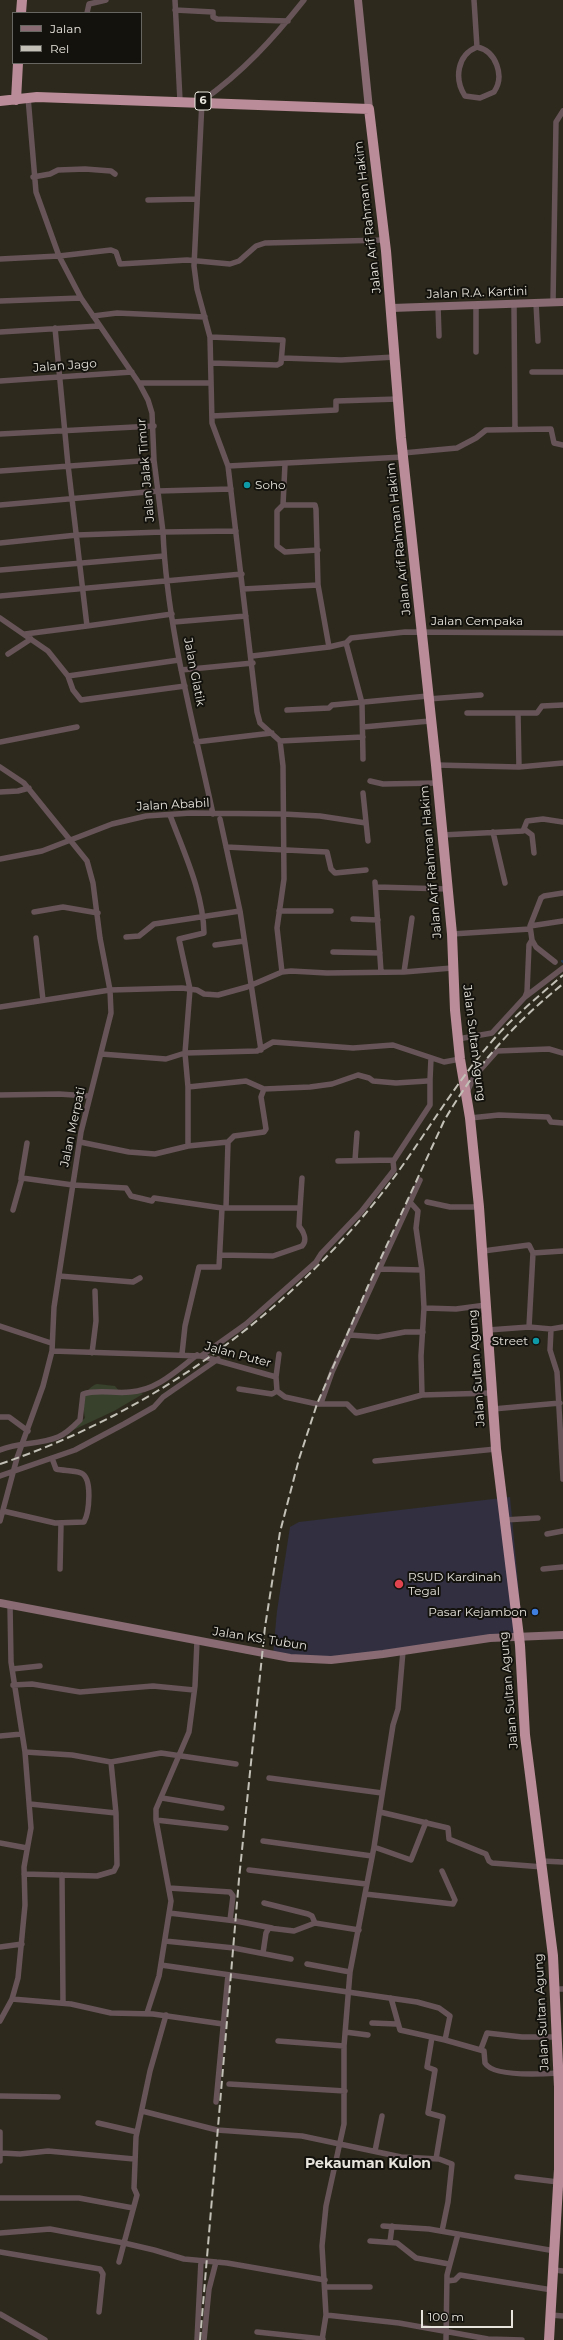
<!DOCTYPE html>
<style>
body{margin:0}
#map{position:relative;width:563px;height:2340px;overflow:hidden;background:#2d2a1d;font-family:Montserrat,sans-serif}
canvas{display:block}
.legend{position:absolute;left:12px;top:12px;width:130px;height:52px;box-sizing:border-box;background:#14120d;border:1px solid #686660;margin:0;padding:5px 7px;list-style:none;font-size:12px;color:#e6e4dc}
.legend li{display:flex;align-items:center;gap:8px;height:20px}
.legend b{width:20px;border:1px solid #686660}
.scale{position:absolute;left:421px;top:2310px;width:92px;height:18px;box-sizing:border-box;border:2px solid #e6e4dc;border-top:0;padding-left:5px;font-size:12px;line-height:14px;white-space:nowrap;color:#e6e4dc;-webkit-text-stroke:3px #14120d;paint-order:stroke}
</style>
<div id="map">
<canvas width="563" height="2340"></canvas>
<ul class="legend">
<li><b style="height:5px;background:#886b73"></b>Jalan</li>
<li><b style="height:5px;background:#c3c0b7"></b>Rel</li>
</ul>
<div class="scale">100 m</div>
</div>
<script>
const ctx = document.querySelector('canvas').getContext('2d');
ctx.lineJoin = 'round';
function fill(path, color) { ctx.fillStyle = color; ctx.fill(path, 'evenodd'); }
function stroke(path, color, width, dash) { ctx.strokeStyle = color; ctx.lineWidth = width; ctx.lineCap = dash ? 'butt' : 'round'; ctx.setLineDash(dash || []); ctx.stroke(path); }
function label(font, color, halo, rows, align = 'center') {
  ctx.font = font + ' Montserrat,sans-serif'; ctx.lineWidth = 4; ctx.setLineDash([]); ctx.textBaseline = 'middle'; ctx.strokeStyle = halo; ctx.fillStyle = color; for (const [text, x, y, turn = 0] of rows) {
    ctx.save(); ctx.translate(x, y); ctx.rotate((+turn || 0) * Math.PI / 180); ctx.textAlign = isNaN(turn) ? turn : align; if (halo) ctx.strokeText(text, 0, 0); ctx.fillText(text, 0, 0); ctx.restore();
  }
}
fill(new Path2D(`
 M510,1497L521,1614L516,1635L331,1659L273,1655L277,1611L290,1527L299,1522Z`), '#312f40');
fill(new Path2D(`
 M97,1384L115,1386L119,1391L135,1390L143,1394L114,1411L71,1431L85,1418C83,1406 82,1389 97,1384Z`), '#38412c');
stroke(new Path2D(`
 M562,961L563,962`), '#233e59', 2);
stroke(new Path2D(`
 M175,0L180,101
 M474,0L477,47
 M175,10L213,12V17L217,19L288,21
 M87,13L89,4L106,0
 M477,47C496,51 505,76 494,92L480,98L465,96C454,79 457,55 477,47Z
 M28,97L36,192L59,256L111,250L116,252L120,264L187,260L230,264L239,261L256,246L265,243L384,240
 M33,177L50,174L58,170L85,169L111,171L115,174
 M148,200L197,199
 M0,259L59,256L81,298L139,383L148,400L152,413L154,460L163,532L77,535L0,543
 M0,301L81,298
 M553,302L556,122L563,111
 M536,303L538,341
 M514,304L515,429
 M476,305V352
 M438,306L439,336
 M93,316L117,313L205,317
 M55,328L68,465L87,626L172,614
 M0,332L99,326
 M210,337L283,340L281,363L277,365L211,363
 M282,358L341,360L395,357
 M532,372H563
 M0,381L132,372
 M139,383H211
 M212,416L336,410V401L398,399
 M0,434L154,426
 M403,453L457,448L476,438L486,430L551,429L554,443L563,445
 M285,464L283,505H315L316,509L318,585L329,647
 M228,466L212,423L210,337L197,289L194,266L202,101C243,72 273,39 304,0
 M0,471L154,460
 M0,505L158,491L231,489
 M283,505L277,511V546L285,552L318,550
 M0,570L164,556
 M243,589L318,585
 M0,596L242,574
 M0,618L48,651L68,676L73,690L81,700L185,686
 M174,622L246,616
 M25,634L87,626
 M346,643L362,703L363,759
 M8,654L31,639
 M252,656L329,647L346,643L351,638L405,632L563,633
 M181,670L253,663
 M68,676L179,660
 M428,699L481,695
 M287,710L329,708L332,705L428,696
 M467,713H537L542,706L563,705
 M518,714L519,767
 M363,727L430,721
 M280,741L363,737
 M0,742L77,727
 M196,742L272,733
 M436,765L519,767L563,763
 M0,767L24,783L87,861L93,883L100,938L110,990L111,1013L81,1132L54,1307L52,1351L43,1386L17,1458L0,1521
 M370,781L383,784L437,783
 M0,792L18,791L29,788
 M363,793L368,841
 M213,814C193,721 167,628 163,532L236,531
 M170,815C184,853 203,892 204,933L179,939L190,989L185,1053L188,1087V1146
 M220,819L240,911L261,1050
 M524,829L532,835L534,853
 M493,832L505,883
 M442,835L523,831L527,821L543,819L563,822
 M226,847L327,852L331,869L335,873L366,870
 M0,859L42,851L112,824L146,816L191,813L283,814L320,816L366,823
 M375,882L381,972
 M376,887L447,889
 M279,911H331
 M34,912L63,907L98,913
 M353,919L378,920
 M530,926L563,921
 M452,934L530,929
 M126,937L139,936L154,924L240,911
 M36,938L43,1000
 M215,945L244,941
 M333,952L380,953
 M555,962L536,947L532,940L530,926L541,898L544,896L563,893
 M282,972L277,928L284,879L283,766L280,741L260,723L257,712L228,466L403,457
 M404,972L412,918
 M525,997L563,968
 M0,1007L110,990L182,988L197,990L204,994L218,995L247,987L282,972L291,971L327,973L404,972L452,968
 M458,1039L492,1033L525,997L527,992L529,945L532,940
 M101,1054L166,1059L185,1053L257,1051L273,1042L353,1048L393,1045L444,1062L460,1059
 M188,1087L246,1081L264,1089L310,1087L332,1084L358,1075L369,1078L373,1081L396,1083L427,1081L430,1080L431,1058
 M467,1092L474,1077L497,1051L549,1049L563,1053
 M0,1095L59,1094L89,1096
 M470,1118L499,1115L548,1117L551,1122L563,1123
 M80,1142L129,1152L155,1154L188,1146L228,1142L234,1136L264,1132L266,1129L261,1097L264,1089
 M355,1160L357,1133
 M338,1161L394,1160L430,1105V1080
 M21,1179L27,1143
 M410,1202L418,1211L416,1228L422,1270L424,1308
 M427,1202L450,1207H479
 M226,1208L228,1142
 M300,1208L302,1178
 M13,1210L22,1178L73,1185L126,1188L131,1196L152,1201L154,1198L222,1208H300L299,1226C303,1231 308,1240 302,1246L273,1256L220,1255
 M483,1251L529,1245L533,1253L563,1251
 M380,1269L422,1270
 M59,1276L133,1282L140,1278
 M0,1326L51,1343
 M529,1327L533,1253
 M551,1329L563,1327
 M488,1330L529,1327L551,1329L550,1350L557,1372L563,1479
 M350,1335L378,1337L405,1332H423
 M52,1351L201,1356L276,1377L277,1391L285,1397L317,1404H347L356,1413L422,1395L491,1393
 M92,1353L96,1321L95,1291
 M182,1354L185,1326L199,1267H219L222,1208
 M201,1356L246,1324L316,1262L321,1254L361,1212L394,1170L393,1161
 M276,1377L279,1354
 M239,1389L272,1394L277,1391
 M422,1395L421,1356L424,1308L456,1309L486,1305
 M321,1403L332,1372L420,1180
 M493,1409L560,1403
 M0,1417H9L28,1431
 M0,1450C18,1442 40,1445 58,1437C66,1434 74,1426 80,1420L83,1394C98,1389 115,1394 130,1392C157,1390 176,1371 197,1355
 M375,1461L496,1449
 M0,1476L75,1450L124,1424L154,1407L163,1397L218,1359
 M3,1511L55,1523L84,1522C89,1513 93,1478 81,1473C73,1470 64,1471 56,1469L52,1458
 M504,1520L538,1518
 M547,1534L563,1531
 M60,1569L61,1524
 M543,1569L563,1567
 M12,1669L40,1666
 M13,1685L32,1684L80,1692L153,1686L194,1690
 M0,1736L22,1734
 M25,1752L72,1755L111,1762L161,1753L236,1764
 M269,1778L382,1793
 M162,1798L222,1808
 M30,1804L116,1813
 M380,1812L448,1828L449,1839L486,1854L489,1861L492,1863L543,1867
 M156,1820L226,1828
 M263,1841L372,1856
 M0,1843L27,1848
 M374,1847L411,1860L426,1822
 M542,1861L563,1862
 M249,1870L366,1884
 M24,1874L97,1876L114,1871L117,1865L116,1813L111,1762
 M62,1875L63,2003
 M169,1888L230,1892L233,1896L230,1920
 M365,1894L453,1904L455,1900L442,1871
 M264,1903L308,1914L312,1916L315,1923
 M169,1913L236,1921L272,1928
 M165,1941L234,1948L291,1959
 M0,1947L22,1944
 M263,1953L266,1933L269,1928L294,1931L315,1923L359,1930
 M307,1964L350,1972
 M161,1965L417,2002L439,2008L450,2016L445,2040L484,2051L485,2063C493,2077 543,2074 558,2073
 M555,1989H563
 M391,1998L400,2030L445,2040
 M12,1999L71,2004L111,2013L153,2014L223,2024
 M147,2013L159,1976L171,1901L156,1820V1809L189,1732L195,1686L197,1641
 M166,2015L150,2071L136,2137L134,2188L137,2195L124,2243L154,2250L184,2259L227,2263L325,2280
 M0,2021L12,1999L18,1978L25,1905L24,1867L31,1828L25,1752L11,1662L10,1605
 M372,2023L396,2024
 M345,2032L368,2035
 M432,2037L427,2067L435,2070L428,2113L443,2117L436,2159
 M278,2041L344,2046
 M481,2049L487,2033L522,2037H556
 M229,2084L345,2091
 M0,2096L58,2097
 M216,2102L228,1975
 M142,2111L217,2130L302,2136L401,2157L439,2159L452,2164L448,2202L442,2231
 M98,2123L137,2132
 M0,2132V2161
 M375,2151L382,2116
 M1,2153L20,2154L48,2151L134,2159
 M517,2177L558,2182
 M0,2198H79L133,2208
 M383,2226L429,2229L555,2251
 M0,2233L50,2229L124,2243L119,2262
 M370,2241L397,2243L416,2258L449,2264
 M390,2242L392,2226
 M0,2252L100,2269L103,2274L99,2312
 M554,2270L563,2271
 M447,2281L455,2280L460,2275L552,2290
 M325,2287H370
 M0,2314L45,2340
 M326,2315L399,2323L488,2339L522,2340
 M551,2315L563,2316
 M257,2332L323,2339
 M197,2340L201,2261
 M204,2340L209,2289L216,2262
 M322,2340L326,2315L322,2246L326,2206L344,2124V2046L350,1972L374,1847L393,1725L398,1709L403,1651
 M446,2340L447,2275L458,2234`), '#675459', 5.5);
stroke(new Path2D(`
 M358,0L369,109
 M392,308L563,302
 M0,1603L290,1658L331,1660L383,1654L490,1638L563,1635`), '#886b73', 8);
stroke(new Path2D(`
 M21,13L22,0
 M16,100L18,63
 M0,101L37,97L369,109L386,251L401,438L436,765L452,934L455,1010L460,1059L470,1118L479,1207L496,1449L520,1645L525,1735L553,1956L559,2087V2169L549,2340`), '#ba8c99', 10);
stroke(new Path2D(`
 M0,1464C147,1415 283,1318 379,1197C419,1147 450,1089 493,1040C514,1016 539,996 563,975
 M200,2340L239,1879L265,1627L280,1532L299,1459L317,1404L368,1286L444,1121C475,1067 515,1022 563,984`), '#c3c0b7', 2, [8, 4]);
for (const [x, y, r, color] of [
 [247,485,4,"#0f9aa8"],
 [536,1341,4,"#0f9aa8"],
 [399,1584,5,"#e0444e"],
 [535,1612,4,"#3f7fe0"]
]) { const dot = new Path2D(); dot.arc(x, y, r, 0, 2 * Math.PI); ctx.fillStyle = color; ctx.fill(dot); stroke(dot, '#14120d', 1.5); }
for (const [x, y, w] of [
 [203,101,16]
]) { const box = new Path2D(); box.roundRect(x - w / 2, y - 9, w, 18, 3); ctx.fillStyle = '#14120d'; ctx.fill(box); stroke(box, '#e6e4dc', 1); }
label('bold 11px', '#e6e4dc', null, [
 ["6",203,101]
]);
label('12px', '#e6e4dc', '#14120d', [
 ["Jalan Arif Rahman Hakim",368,217,-97],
 ["Jalan R.A. Kartini",477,293,-2],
 ["Jalan Jago",65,366,-4],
 ["Jalan Jalak Timur",146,470,-95],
 ["Jalan Arif Rahman Hakim",399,539,-96],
 ["Jalan Cempaka",477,621],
 ["Jalan Glatik",194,672,79],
 ["Jalan Ababil",173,805,-3],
 ["Jalan Arif Rahman Hakim",431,862,-95],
 ["Jalan Sultan Agung",474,1043,83],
 ["Jalan Merpati",73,1127,-78],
 ["Jalan Puter",238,1355,15],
 ["Jalan Sultan Agung",477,1368,-94],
 ["Jalan KS. Tubun",260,1639,9],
 ["Jalan Sultan Agung",509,1690,-95],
 ["Jalan Sultan Agung",542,2012,-93]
]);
label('12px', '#e6e4dc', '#14120d', [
 ["Soho",255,485],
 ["Street",528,1341,"right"],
 ["RSUD Kardinah",408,1577],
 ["Tegal",408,1591],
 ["Pasar Kejambon",527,1612,"right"]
], 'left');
label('bold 14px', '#e6e4dc', '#14120d', [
 ["Pekauman Kulon",368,2164]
]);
</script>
